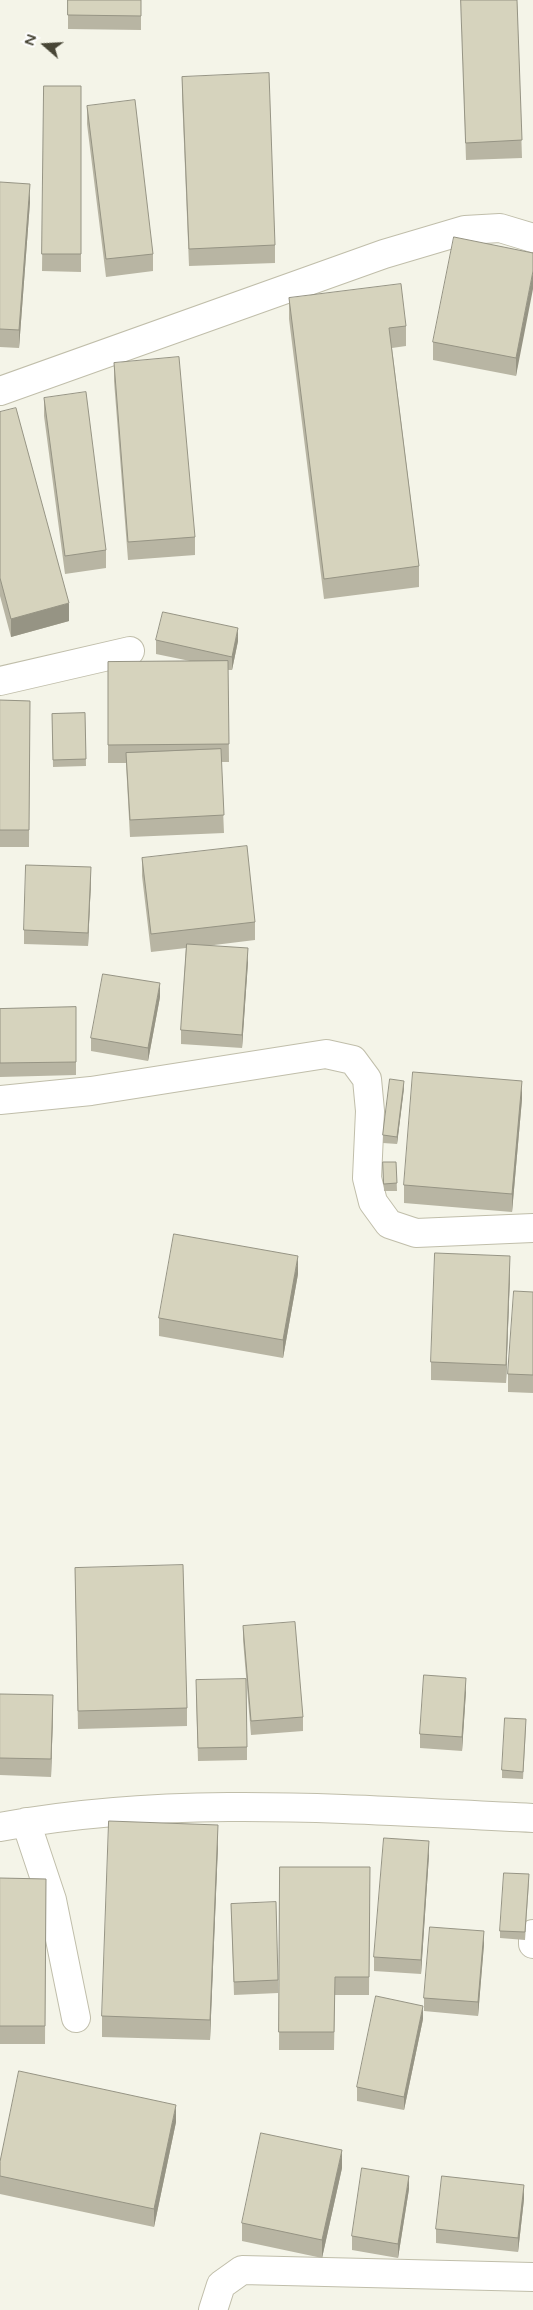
<!DOCTYPE html>
<style>
body{margin:0}
#map{position:relative;width:533px;height:2310px;overflow:hidden;background:#f4f4e8;font-family:"Varela Round",sans-serif}
canvas{display:block}
.north{position:absolute;left:20px;top:20px;width:50px;height:50px;-webkit-text-stroke:4px #fff;paint-order:stroke;rotate:289deg;font-size:14px;font-weight:700;line-height:20px;text-align:center;color:#484636}
.north::after{content:'';display:block;margin:auto;width:18px;height:22px;background:#484636;clip-path:polygon(50% 0,100% 100%,50% 72%,0 100%)}
</style>
<div id="map">
<canvas width="533" height="2310"></canvas>
<div class="north">N</div>
</div>
<script>
const ctx = document.querySelector('canvas').getContext('2d');
ctx.lineJoin = 'round';
function stroke(path, color, width, dash) { ctx.strokeStyle = color; ctx.lineWidth = width; ctx.lineCap = dash ? 'butt' : 'round'; ctx.setLineDash(dash || []); ctx.stroke(path); }
function fill(path, color) { ctx.fillStyle = color; ctx.fill(path, 'evenodd'); }
const street = new Path2D(`
 M0,391L384,254L465,230L500,228L533,238
 M0,681L130,651
 M0,1100L91,1091L326,1054L353,1060L367,1079L370,1111L367,1178L373,1202L389,1224L416,1233L533,1228
 M26,1822L52,1900L76,2018
 M0,1827C176,1794 355,1810 533,1818
 M533,1944V1934
 M213,2310L221,2285L242,2270L533,2277`);
stroke(street, '#c0beaa', 30);
stroke(street, '#fff', 28);
fill(new Path2D(`
 M68,0H141V30L68,29Z
 M461,0H517L522,158L466,160Z
 M182,77L275,245V263L189,266L182,95Z
 M44,86H81V272L42,271Z
 M87,106L153,254V271L106,277L87,124Z
 M0,182L30,202L19,348L0,347Z
 M533,253L516,376L433,360V342Z
 M289,298L406,326V346L392,348L419,566V587L324,599L289,319Z
 M114,363L195,537V555L128,560L114,381Z
 M44,398L106,550V568L65,574L44,416Z
 M0,412L69,621L11,637L0,596Z
 M156,640L238,641L232,670H228L229,762H221L224,833L130,837L126,763H108V662L190,661L156,654Z
 M0,700L30,701L29,847H0Z
 M85,713L86,766L53,767L52,714Z
 M142,858L255,922V940L206,946L248,962L242,1048L181,1044V1030L186,948L151,952L142,876Z
 M91,881L88,946L24,944V930Z
 M160,997L148,1061L91,1051V1038Z
 M76,1007V1075L0,1077V1009Z
 M404,1088L397,1144L383,1143V1135Z
 M522,1099L512,1212L404,1203V1185Z
 M383,1162H396L397,1191H384Z
 M298,1274L283,1358L159,1336V1318Z
 M510,1274L506,1383L431,1380V1362Z
 M533,1292V1393L508,1392V1374Z
 M75,1568L187,1708V1726L78,1729Z
 M243,1626L303,1717V1731L251,1735L243,1640Z
 M466,1691L462,1751L420,1748V1734Z
 M0,1694L53,1713L51,1777L0,1775Z
 M196,1694L247,1747V1760L198,1761Z
 M526,1727L523,1779L502,1778V1770Z
 M218,1845L210,2040L102,2037V2016Z
 M429,1855L421,1974L374,1971V1957Z
 M280,1867H370L369,1995H335L334,2050H279Z
 M0,1878L46,1879L45,2044H0Z
 M529,1882L525,1940L500,1938V1931Z
 M231,1904L278,1980V1993L234,1995Z
 M484,1944L478,2016L424,2011V1998Z
 M423,2019L404,2110L357,2101V2087Z
 M176,2122L154,2227L0,2194V2162Z
 M342,2168L322,2258L242,2241V2223Z
 M409,2189L398,2258L352,2250V2236Z
 M524,2199L518,2252L436,2243V2229Z`), '#b8b5a3');
fill(new Path2D(`
 M30,184V202L19,348V330Z
 M533,271V289L516,376V358Z
 M69,603V621L11,637V619Z
 M238,628V641L232,670V657Z
 M91,867V881L88,946V933Z
 M248,948V962L242,1048V1035Z
 M160,983V997L148,1061V1048Z
 M404,1081V1088L397,1144V1137Z
 M522,1081V1099L512,1212V1194Z
 M298,1256V1274L283,1358V1340Z
 M510,1256V1274L506,1383V1365Z
 M466,1678V1691L462,1751V1737Z
 M53,1695V1713L51,1777V1759Z
 M218,1825V1845L210,2040V2020Z
 M429,1841V1855L421,1974V1960Z
 M484,1931V1944L478,2016V2002Z
 M423,2006V2019L404,2110V2097Z
 M176,2105V2122L154,2227V2209Z
 M342,2150V2168L322,2258V2240Z
 M409,2176V2189L398,2258V2244Z
 M524,2185V2199L518,2252V2238Z`), '#969484');
const building = new Path2D(`
 M68,0H141V16L68,15Z
 M461,0H517L522,140L466,143Z
 M269,73L275,245L189,249L182,77Z
 M44,86H81V254H42Z
 M135,100L153,254L106,259L87,106Z
 M0,182L30,184L19,330L0,329Z
 M454,237L533,253V271L516,358L433,342Z
 M401,284L406,326L389,328L419,566L324,579L289,298Z
 M179,357L195,537L128,542L114,363Z
 M86,392L106,550L65,556L44,398Z
 M16,408L69,603L11,619L0,578V412Z
 M163,612L238,628L232,657L156,640Z
 M228,661L229,744L108,745V662Z
 M0,700L30,701L29,830H0Z
 M85,713L86,759L53,760L52,714Z
 M221,749L224,815L130,820L126,753Z
 M247,846L255,922L151,934L142,858Z
 M26,865L91,867L88,933L24,930Z
 M187,944L248,948L242,1035L181,1030Z
 M103,974L160,983L148,1048L91,1038Z
 M76,1007V1062L0,1063V1009Z
 M413,1072L522,1081L512,1194L404,1185Z
 M390,1079L404,1081L397,1137L383,1135Z
 M383,1162H396L397,1183L384,1184Z
 M174,1234L298,1256L283,1340L159,1318Z
 M435,1253L510,1256L506,1365L431,1362Z
 M514,1291L533,1292V1375L508,1374Z
 M183,1565L187,1708L78,1711L75,1568Z
 M295,1622L303,1717L251,1721L243,1626Z
 M424,1675L466,1678L462,1737L420,1734Z
 M246,1679L247,1747L198,1748L196,1680Z
 M0,1694L53,1695L51,1759L0,1758Z
 M505,1718L526,1719L523,1772L502,1770Z
 M109,1821L218,1825L210,2020L102,2016Z
 M384,1838L429,1841L421,1960L374,1957Z
 M280,1867H370L369,1977H335L334,2032H279Z
 M504,1873L529,1874L525,1932L500,1931Z
 M0,1878L46,1879L45,2026H0Z
 M276,1902L278,1980L234,1982L231,1904Z
 M430,1927L484,1931L478,2002L424,1998Z
 M376,1996L423,2006L404,2097L357,2087Z
 M19,2071L176,2105L154,2209L0,2176V2162Z
 M261,2133L342,2150L322,2240L242,2223Z
 M362,2168L409,2176L398,2244L352,2236Z
 M442,2176L524,2185L518,2238L436,2229Z`);
fill(building, '#d6d3bd');
stroke(building, '#969484', 1);
</script>
